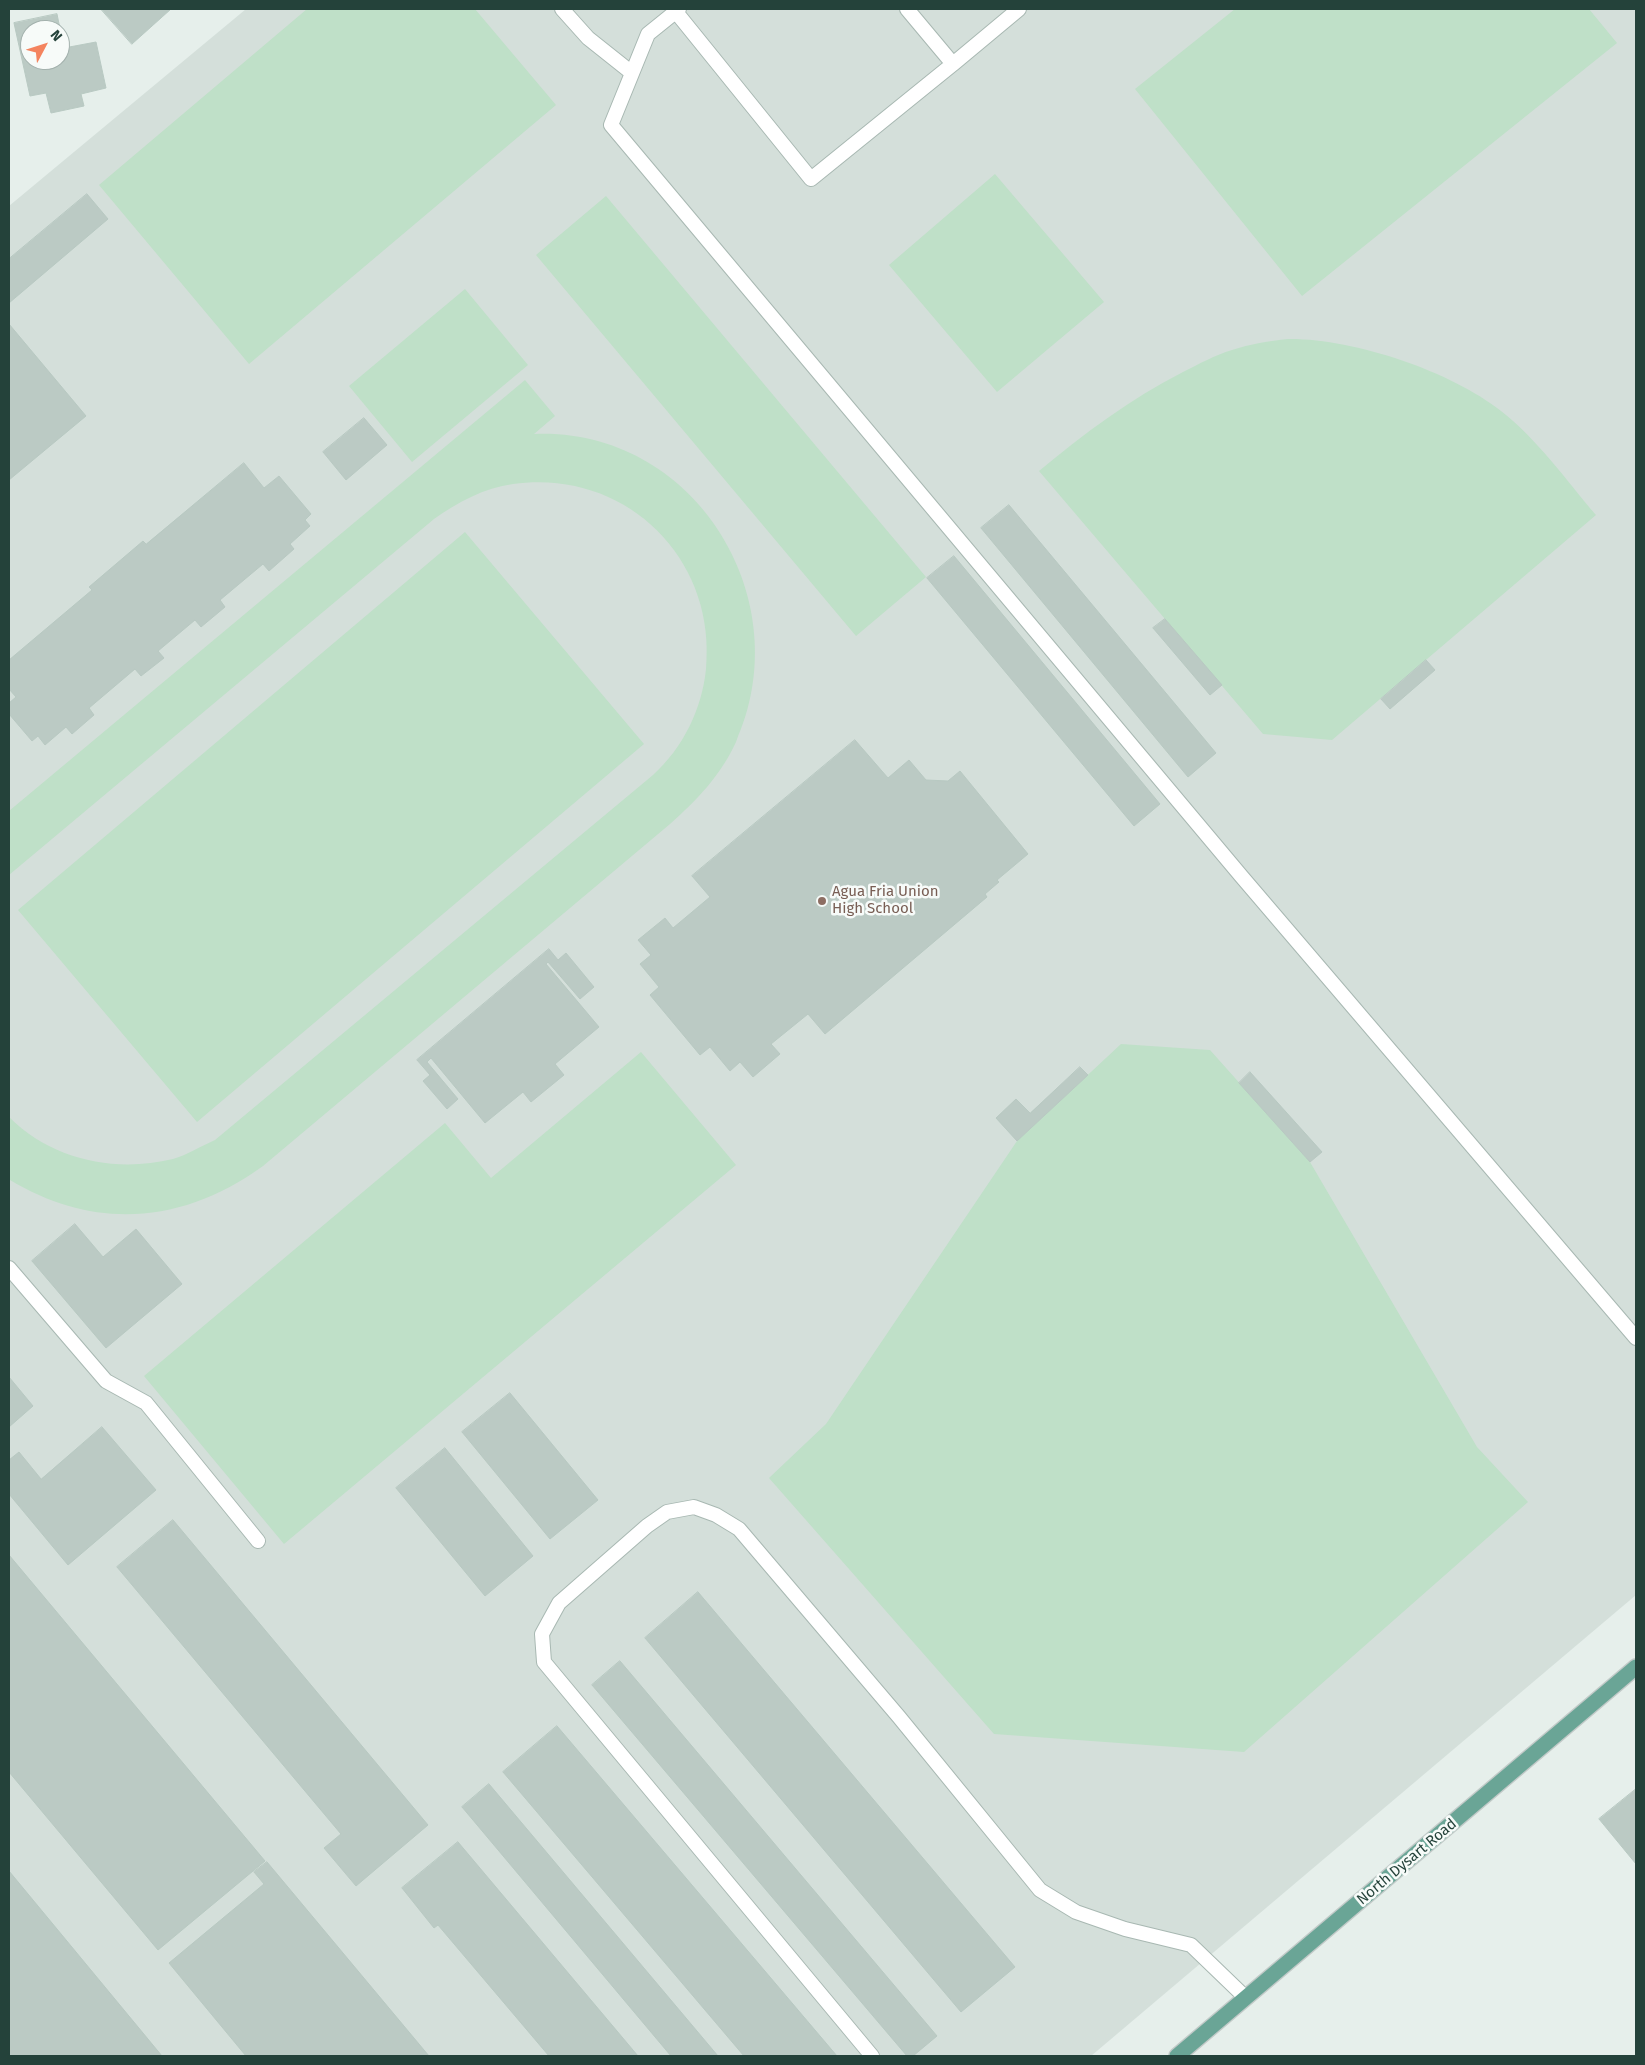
<!DOCTYPE html>
<style>
body{margin:0}
#map{position:relative;width:1645px;height:2065px;overflow:hidden;background:#e6efeb;font-family:"Fira Sans",sans-serif}
canvas{display:block}
.frame{position:absolute;inset:0;border:10px solid #24423a;pointer-events:none}
.north{position:absolute;left:20px;top:20px;width:50px;height:50px;box-sizing:border-box;background:#f7fbf9;border:1px solid #a3b1ad;border-radius:50%;rotate:50deg;font-size:14px;font-weight:700;line-height:20px;text-align:center;color:#24423a}
.north::after{content:'';display:block;margin:auto;width:18px;height:22px;background:#f4845f;clip-path:polygon(50% 0,100% 100%,50% 72%,0 100%)}
</style>
<div id="map">
<canvas width="1645" height="2065"></canvas>
<div class="frame"></div>
<div class="north">N</div>
</div>
<script>
const ctx = document.querySelector('canvas').getContext('2d');
ctx.lineJoin = 'round';
function fill(path, color) { ctx.fillStyle = color; ctx.fill(path, 'evenodd'); }
function stroke(path, color, width, dash) { ctx.strokeStyle = color; ctx.lineWidth = width; ctx.lineCap = dash ? 'butt' : 'round'; ctx.setLineDash(dash || []); ctx.stroke(path); }
function label(font, color, halo, rows, align = 'center') {
  ctx.font = font + ' "Fira Sans",sans-serif'; ctx.lineWidth = 5; ctx.setLineDash([]); ctx.textBaseline = 'middle'; ctx.strokeStyle = halo; ctx.fillStyle = color; for (const [text, x, y, turn = 0] of rows) {
    ctx.save(); ctx.translate(x, y); ctx.rotate((+turn || 0) * Math.PI / 180); ctx.textAlign = isNaN(turn) ? turn : align; if (halo) ctx.strokeText(text, 0, 0); ctx.fillText(text, 0, 0); ctx.restore();
  }
}
fill(new Path2D(`
 M246,9H1636V1595L1091,2056H9V206Z`), '#d4dfda');
fill(new Path2D(`
 M307,9H475L556,105L249,364L99,185Z
 M1235,9H1589L1617,43L1302,296L1135,89Z
 M995,174L1104,302L997,392L889,265Z
 M606,196L926,577L856,636L536,255Z
 M465,289L528,365L412,462L349,386Z
 M1288,339C1352,338 1451,371 1501,411C1538,440 1566,480 1596,515L1332,740L1263,734L1039,471C1085,433 1130,399 1183,372C1199,364 1215,355 1232,350C1250,344 1269,341 1288,339Z
 M525,380L555,416L534,434C694,427 801,599 736,742C721,775 697,800 670,824L263,1166C183,1224 95,1231 10,1180L9,1117C52,1160 115,1173 173,1159C187,1155 201,1146 215,1140L653,775C683,748 702,709 706,669C717,557 624,468 513,484C484,488 458,502 434,519L9,875V811Z
 M465,532L644,744L197,1122L18,910Z
 M1121,1044L1210,1050L1310,1162L1477,1447L1528,1502L1244,1752L994,1734L769,1478L826,1424L1017,1141Z
 M641,1052L736,1165L284,1544L144,1376L445,1123L491,1178Z`), '#bfe0c8');
const building = new Path2D(`
 M101,9H171L132,44Z
 M57,14L64,48L96,42L106,88L81,94L84,106L51,113L46,93L30,96L14,23ZM30,30H60V60H30Z
 M87,194L108,219L9,303V259Z
 M9,324L86,416L9,480Z
 M364,418L387,445L346,480L323,452Z
 M244,463L264,488L279,476L311,514L305,520L310,526L290,544L294,549L269,571L263,564L220,600L225,607L201,627L195,620L158,651L164,658L141,676L135,669L89,708L94,715L72,734L66,727L45,745L38,736L32,741L9,714V703L16,697L9,689V660L92,590L89,587L143,541L146,544Z
 M1009,505L1216,753L1188,777L981,528Z
 M954,556L1160,804L1134,826L927,578Z
 M1165,619L1222,685L1210,695L1153,628Z
 M1426,660L1435,670L1390,709L1381,699Z
 M855,740L888,778L909,760L926,780L948,781L960,771L1028,854L997,880L999,882L985,894L987,897L825,1034L808,1014L771,1044L780,1054L753,1077L740,1062L730,1071L710,1047L700,1055L650,995L659,987L640,964L651,955L638,940L665,918L673,928L710,897L692,876Z
 M549,949L558,960L566,953L594,987L580,999L548,962L546,964L599,1027L555,1064L564,1075L531,1102L523,1092L485,1123L431,1058L427,1062L458,1099L447,1109L423,1081L430,1075L417,1060Z
 M1080,1067L1088,1075L1017,1141L996,1118L1016,1099L1030,1113Z
 M1250,1072L1322,1152L1310,1162L1239,1083Z
 M75,1224L103,1257L136,1229L182,1284L106,1348L32,1261Z
 M9,1377L33,1406L9,1427Z
 M510,1393L598,1500L550,1539L462,1432Z
 M102,1427L156,1490L68,1565L9,1494V1460L19,1452L41,1479Z
 M445,1448L533,1556L485,1596L396,1488Z
 M173,1520L428,1825L356,1886L324,1848L341,1834L117,1567Z
 M9,1555L265,1861L158,1950L9,1772Z
 M698,1592L1015,1967L961,2012L645,1638Z
 M620,1661L937,2036L913,2056H907L592,1685Z
 M557,1726L837,2056H744L503,1772Z
 M489,1784L718,2056H671L462,1807Z
 M1636,1789V1864L1599,1819Z
 M458,1842L638,2056H549L438,1925L434,1928L402,1888Z
 M267,1862L429,2056H246L169,1963L264,1884L254,1872Z
 M9,1871L162,2056H9Z`);
fill(building, '#bbcac4');
stroke(building, '#b8c9c2', 1);
const service = new Path2D(`
 M562,9L588,38L632,73
 M679,9L648,34L611,125L1242,877L1636,1338
 M907,9L953,64L1019,9
 M676,12L811,179L953,64
 M9,1268L106,1381L146,1403L258,1541
 M872,2056L544,1662L542,1634L559,1603L647,1526L667,1512L694,1507L716,1515L739,1529L899,1717L1040,1890L1076,1912L1125,1929L1191,1945L1246,1998`);
const primary = new Path2D(`
 M1177,2056L1636,1667`);
stroke(service, '#a8b8b2', 16);
stroke(primary, '#c2cac8', 18);
stroke(service, '#fff', 14);
stroke(primary, '#6aa596', 15);
for (const [x, y, r, color] of [
 [822,901,5,"#8d6e63"]
]) { const dot = new Path2D(); dot.arc(x, y, r, 0, 2 * Math.PI); ctx.fillStyle = color; ctx.fill(dot); stroke(dot, '#f7fbf9', 2); }
label('15px', '#785e54', '#f7fbf9', [
 ["Agua Fria Union",832,892],
 ["High School",832,909]
], 'left');
label('15px', '#24423a', '#f7fbf9', [
 ["North Dysart Road",1407,1862,-40]
]);
</script>
